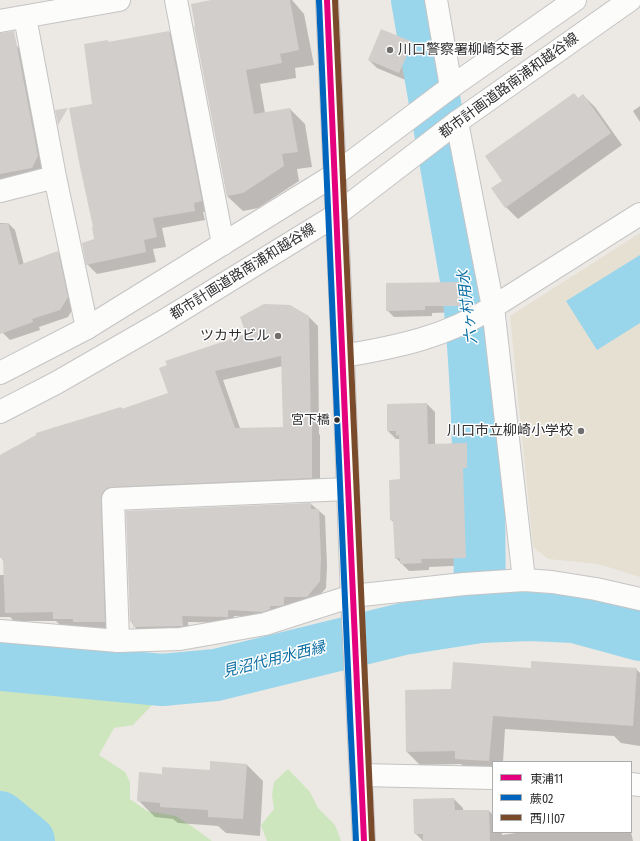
<!DOCTYPE html>
<meta charset="utf-8">
<style>
body{margin:0}
#map{position:relative;width:640px;height:841px;overflow:hidden;background:#ece8e4;font-family:"Fira Sans Condensed","Noto Sans JP",sans-serif}
canvas{display:block}
.legend{position:absolute;left:492px;top:761px;width:140px;height:72px;box-sizing:border-box;background:#fff;border:1px solid #ababab;margin:0;padding:5px 7px;list-style:none;font-size:12px;color:#2e2e2e}
.legend li{display:flex;align-items:center;gap:8px;height:20px}
.legend b{width:20px;border:1px solid #ababab}
</style>
<div id="map">
<canvas width="640" height="841"></canvas>
<ul class="legend">
<li><b style="height:5px;background:#e5007d"></b>東浦11</li>
<li><b style="height:5px;background:#0065bd"></b>蕨02</li>
<li><b style="height:5px;background:#7a4b2a"></b>西川07</li>
</ul>
</div>
<script>
const ctx = document.querySelector('canvas').getContext('2d');
ctx.lineJoin = 'round';
function fill(path, color) { ctx.fillStyle = color; ctx.fill(path, 'evenodd'); }
function stroke(path, color, width, dash) { ctx.strokeStyle = color; ctx.lineWidth = width; ctx.lineCap = dash ? 'butt' : 'round'; ctx.setLineDash(dash || []); ctx.stroke(path); }
function label(font, color, halo, rows, align = 'center') {
  ctx.font = font + ' "Fira Sans Condensed","Noto Sans JP",sans-serif'; ctx.lineWidth = 3; ctx.setLineDash([]); ctx.textBaseline = 'middle'; ctx.strokeStyle = halo; ctx.fillStyle = color; for (const [text, x, y, turn = 0] of rows) {
    ctx.save(); ctx.translate(x, y); ctx.rotate((+turn || 0) * Math.PI / 180); ctx.textAlign = isNaN(turn) ? turn : align; if (halo) ctx.strokeText(text, 0, 0); ctx.fillText(text, 0, 0); ctx.restore();
  }
}
fill(new Path2D(`
 M640,233V577L598,564L548,559L533,547L510,316Z`), '#e6e0d3');
fill(new Path2D(`
 M0,654L58,657H90L136,668L157,667L168,672L172,693L153,704L133,725L114,728L99,755L125,772L130,782V799L147,811L176,816L193,827L212,841H0Z
 M288,769L310,792L318,808L335,825L341,841H267L261,825L274,809L272,795L274,782Z`), '#cee6be');
fill(new Path2D(`
 M640,255V323L597,350L566,301Z`), '#99d6ec');
fill(new Path2D(`
 M216,0H292L304,14L314,65L295,68L296,78L260,84L265,113L290,109L305,124L312,167L297,169L299,181L258,208L243,211L227,196L195,27Z
 M169,32L179,42L211,211L203,212L205,220L162,228L166,247L153,249L156,262L97,274L87,264L96,239L93,105L108,41L109,43Z
 M0,41L16,45L26,55L48,167L0,181Z
 M412,43L420,52L408,81L377,68L369,60Z
 M583,95L595,107L622,145L518,219L506,207L503,181Z
 M640,106V122L633,111Z
 M0,223H8L15,230L24,265L58,253L65,260L75,305L68,317L39,327L40,330L10,340L3,333L0,325Z
 M459,283L466,290V312L432,313V316L394,317L387,310Z
 M309,317L318,326L319,434L320,435V486L122,495L113,630L63,628L56,621H14L10,617H0V575H10L0,554V456L121,408L123,409L169,393ZM283,366L284,428H240L223,380Z
 M427,404L435,412V445L467,444L475,452V476H470L474,565L429,567V570L409,571L396,558L395,523L391,520L401,480L400,439H396L388,431Z
 M311,504L325,516L327,566L326,588L313,603H290V611L270,618L234,616V623L188,622L189,632L140,633L134,626L131,621Z
 M532,669H636L640,673V746L621,743L614,736L505,729L503,762H493V773L468,772L461,764L420,765L407,752L406,691L452,690Z
 M246,764L263,781L260,836L226,833L218,826L178,823L173,819L155,817L138,800L163,775L211,771Z
 M454,799L463,808V811H489L493,815V832H502V835L523,832H631L633,841H423L415,833Z`), '#0003');
stroke(new Path2D(`
 M417,0L468,291C480,399 479,508 480,617
 M0,665L162,680L216,675L403,629L480,617L530,615L574,617L640,635
 M0,817L29,841`), '#99d6ec', 52);
fill(new Path2D(`
 M211,0H290L299,50L280,54L282,63L246,70L254,114L290,108L298,152L282,154L284,166L243,193L227,196L194,26H195L191,4Z
 M381,29L413,42L399,73L368,60Z
 M14,31L38,156L32,168L0,174V33Z
 M169,31L202,201L194,203L195,211L153,218L157,237L144,240L146,252L86,265L82,243L94,239L92,227H93L79,162L69,108L92,104L84,44L108,40V42Z
 M574,93L578,98L583,94L611,133L505,208L491,188L502,181L485,156Z
 M68,108L58,125L55,110Z
 M8,223L19,265L58,251L68,297L60,310L32,319L33,322L0,334V224Z
 M459,282L460,306H425V310L386,311V283Z
 M264,304L290,305L309,316L311,425H312V478L112,487L107,488L102,493L101,499L105,622H73V619H53V612L5,613L3,558H0V455L36,435V433L121,407L122,409L168,393L159,368L167,365L165,361L246,334L240,317ZM281,356L283,427L235,428L215,371Z
 M427,403L428,444L467,443V468H463L466,558L421,559L422,563L400,564V558L395,559L393,520H390L389,480L400,479L399,435L396,436V431H387V404Z
 M311,503V509H319L321,559L320,581L307,597H284V605L279,606H270V609L263,612L228,610V617L182,616L183,626L133,627V622H130L126,511Z
 M531,661L637,668L633,726L493,716L489,761L455,759V751L406,752L405,690L451,689L453,662L531,668Z
 M210,761L247,764L243,819L208,817V810L160,807V803L137,801L139,772L162,774V767L210,770Z
 M454,798L455,810H489L490,841H423V834H414L413,799Z`), '#d1cecb');
const street = new Path2D(`
 M176,0L223,244
 M436,0L451,87
 M25,17L55,177L87,328
 M0,21L119,0
 M0,191L55,177
 M343,356C397,347 446,337 493,307L457,122
 M524,580L493,307L640,214
 M0,631L118,641L180,639L265,624L352,596
 M118,641L113,499L348,489
 M361,775L493,778
 M631,784L640,785`);
const secondary = new Path2D(`
 M327,0L343,356L352,596L364,841
 M0,373L87,328L334,175L451,87L575,0
 M0,412L56,383L162,322L336,215L457,122L630,0
 M352,596L464,584L524,580L552,582L596,589L640,599`);
stroke(street, '#c5c4c5', 24);
stroke(secondary, '#c5c4c5', 24);
stroke(street, '#fcfcfb', 22);
stroke(secondary, '#fcfcfb', 22);
stroke(new Path2D(`
 M327,0C340,280 350,561 364,841`), '#e5007d', 6);
stroke(new Path2D(`
 M319,0C332,281 342,561 356,841`), '#0065bd', 6);
stroke(new Path2D(`
 M335,0C348,280 358,560 372,841`), '#7a4b2a', 6);
for (const [x, y, r, color] of [
 [390,50,4,"#706f6e"],
 [278,336,4,"#706f6e"],
 [337,420,3.5,"#2e2e2e"],
 [581,431,4,"#706f6e"]
]) { const dot = new Path2D(); dot.arc(x, y, r, 0, 2 * Math.PI); ctx.fillStyle = color; ctx.fill(dot); stroke(dot, '#fff', 1.5); }
label('13px', '#2e2e2e', '#fff', [
 ["宮下橋",330,420]
], 'right');
label('14px', '#2e2e2e', '#fff', [
 ["川口警察署柳崎交番",398,50,"left"],
 ["ツカサビル",270,336],
 ["川口市立柳崎小学校",573,431]
], 'right');
label('14px', '#2e2e2e', '#fff', [
 ["都市計画道路南浦和越谷線",509,86,-36],
 ["都市計画道路南浦和越谷線",243,272,-32]
]);
label('italic 15px', '#0d6fa3', '#fff', [
 ["六ヶ村用水",468,307,-97],
 ["見沼代用水西縁",274,660,-14]
]);
</script>
